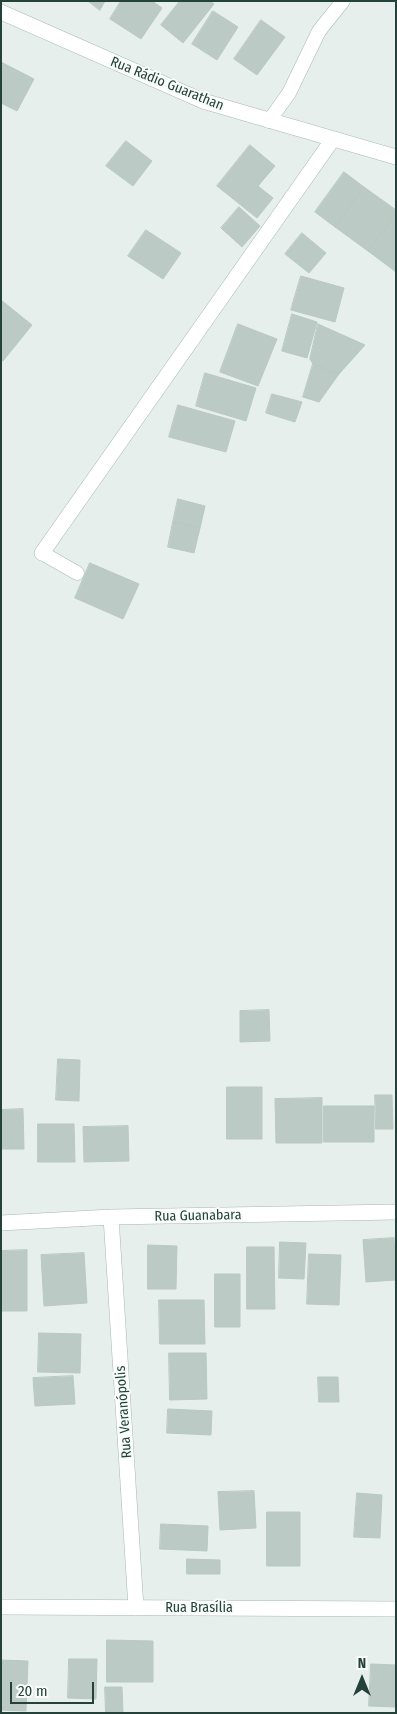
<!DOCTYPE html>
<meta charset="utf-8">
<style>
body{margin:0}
#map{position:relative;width:397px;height:1714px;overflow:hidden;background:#e6efeb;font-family:"Fira Sans Condensed",sans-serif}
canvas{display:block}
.frame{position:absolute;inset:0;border:2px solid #24423a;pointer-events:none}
.north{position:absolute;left:337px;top:1654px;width:50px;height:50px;-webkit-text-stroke:4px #f7fbf9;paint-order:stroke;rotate:0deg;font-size:14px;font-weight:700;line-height:20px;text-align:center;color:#24423a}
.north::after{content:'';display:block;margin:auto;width:18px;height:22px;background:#24423a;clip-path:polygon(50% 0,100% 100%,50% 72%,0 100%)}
.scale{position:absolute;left:10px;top:1682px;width:84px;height:22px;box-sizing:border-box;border:2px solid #24423a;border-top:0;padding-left:6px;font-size:15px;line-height:18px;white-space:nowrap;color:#24423a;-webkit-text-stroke:4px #f7fbf9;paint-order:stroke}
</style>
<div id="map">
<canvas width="397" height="1714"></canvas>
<div class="frame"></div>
<div class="north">N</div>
<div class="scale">20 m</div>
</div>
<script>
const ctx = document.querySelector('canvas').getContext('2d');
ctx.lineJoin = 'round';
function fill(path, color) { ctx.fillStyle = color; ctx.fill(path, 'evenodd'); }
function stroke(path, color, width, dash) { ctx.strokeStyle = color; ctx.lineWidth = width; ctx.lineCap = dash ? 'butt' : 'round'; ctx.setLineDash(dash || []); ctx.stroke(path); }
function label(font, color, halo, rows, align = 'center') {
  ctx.font = font + ' "Fira Sans Condensed",sans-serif'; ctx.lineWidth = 4; ctx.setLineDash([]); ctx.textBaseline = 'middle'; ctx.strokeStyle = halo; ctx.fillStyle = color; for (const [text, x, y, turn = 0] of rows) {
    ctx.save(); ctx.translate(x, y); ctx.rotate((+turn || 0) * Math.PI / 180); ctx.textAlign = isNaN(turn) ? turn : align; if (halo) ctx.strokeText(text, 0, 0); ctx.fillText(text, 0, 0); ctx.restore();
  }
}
const building = new Path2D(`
 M88,1H105L100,10Z
 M121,1H152L162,8L141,39L110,19Z
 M180,1H210L214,4L183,43L161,25Z
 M213,11L238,27L217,60L192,44Z
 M261,20L285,37L257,75L234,59Z
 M1,62L34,79L17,111L1,103Z
 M126,141L152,161L133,186L106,166Z
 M250,145L275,166L258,186L273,198L257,218L217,186Z
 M344,172L364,187L335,227L315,212Z
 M364,187L396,210V214L368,251L335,227Z
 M239,207L260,226L242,247L221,228Z
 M396,214V272L368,251Z
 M146,230L181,253L163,279L128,256Z
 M302,233L326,253L309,273L285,254Z
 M301,276L344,288L335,322L291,310Z
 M1,300L32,325L3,361L1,360Z
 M292,314L317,322L307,358L282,351Z
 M238,324L277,339L258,386L220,372Z
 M318,324L365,345L339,374L313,364L310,359Z
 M313,364L339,374L319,402L303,397Z
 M205,373L256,388L246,421L196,406Z
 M272,394L302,402L295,422L266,413Z
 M178,405L235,421L226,452L169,437Z
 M178,499L205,506L200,528L173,522Z
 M173,522L200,528L194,553L168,547Z
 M90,563L139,584L123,619L75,598Z
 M269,1010L270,1041L240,1042V1011Z
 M58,1059L80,1060L79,1101L56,1100Z
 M227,1087H262V1139H227Z
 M375,1095H392L393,1129H376Z
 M322,1098V1143H276L275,1099Z
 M324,1106H374V1142H324Z
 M23,1109L24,1149H1V1110Z
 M38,1124H74L75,1162H38Z
 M128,1126L129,1161L84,1162L83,1127Z
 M394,1238L396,1280L366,1282L363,1240Z
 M280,1242L306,1243L304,1279L279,1278Z
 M148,1245L177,1246L176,1289H148Z
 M247,1247H274L275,1309H247Z
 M27,1250V1311H1V1251Z
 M84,1253L87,1303L44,1306L41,1255Z
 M309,1254L341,1255L339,1305L307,1304Z
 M215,1274H240V1327H215Z
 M159,1300H204L205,1344H160Z
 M39,1333L81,1334L80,1373L38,1372Z
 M169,1353H206L207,1399L170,1400Z
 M73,1376L75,1404L35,1406L33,1378Z
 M318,1377H338L339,1402H319Z
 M168,1409L212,1411L211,1435L167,1433Z
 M254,1491L256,1528L220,1530L218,1492Z
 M357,1493L382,1495L380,1538L354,1537Z
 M267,1512H300V1566H267Z
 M161,1524L208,1526L207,1551L160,1549Z
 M187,1559L220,1560V1574H187Z
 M107,1640L153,1641V1682H107Z
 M69,1659H97L96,1699L68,1698Z
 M1,1660L28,1661L26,1711L1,1710Z
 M371,1664L396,1665V1707L369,1706Z
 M105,1687H122L123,1713H106Z`);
fill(building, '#bbcac4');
stroke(building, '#b8c9c2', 1);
const service = new Path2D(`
 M269,121L289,93L319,31L343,1
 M42,553L77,573`);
const minor = new Path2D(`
 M1,12L203,101L396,157
 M42,553L333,139
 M111,1217L136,1608
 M1,1223L111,1217L396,1212
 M1,1607L396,1609`);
stroke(service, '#a8b8b2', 15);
stroke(minor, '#a8b8b2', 16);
stroke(service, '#fff', 14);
stroke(minor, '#fff', 15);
label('14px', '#24423a', '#f7fbf9', [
 ["Rua Rádio Guarathan",167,84,22],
 ["Rua Guanabara",198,1216,-1],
 ["Rua Veranópolis",124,1412,-94],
 ["Rua Brasília",199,1608]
]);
</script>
